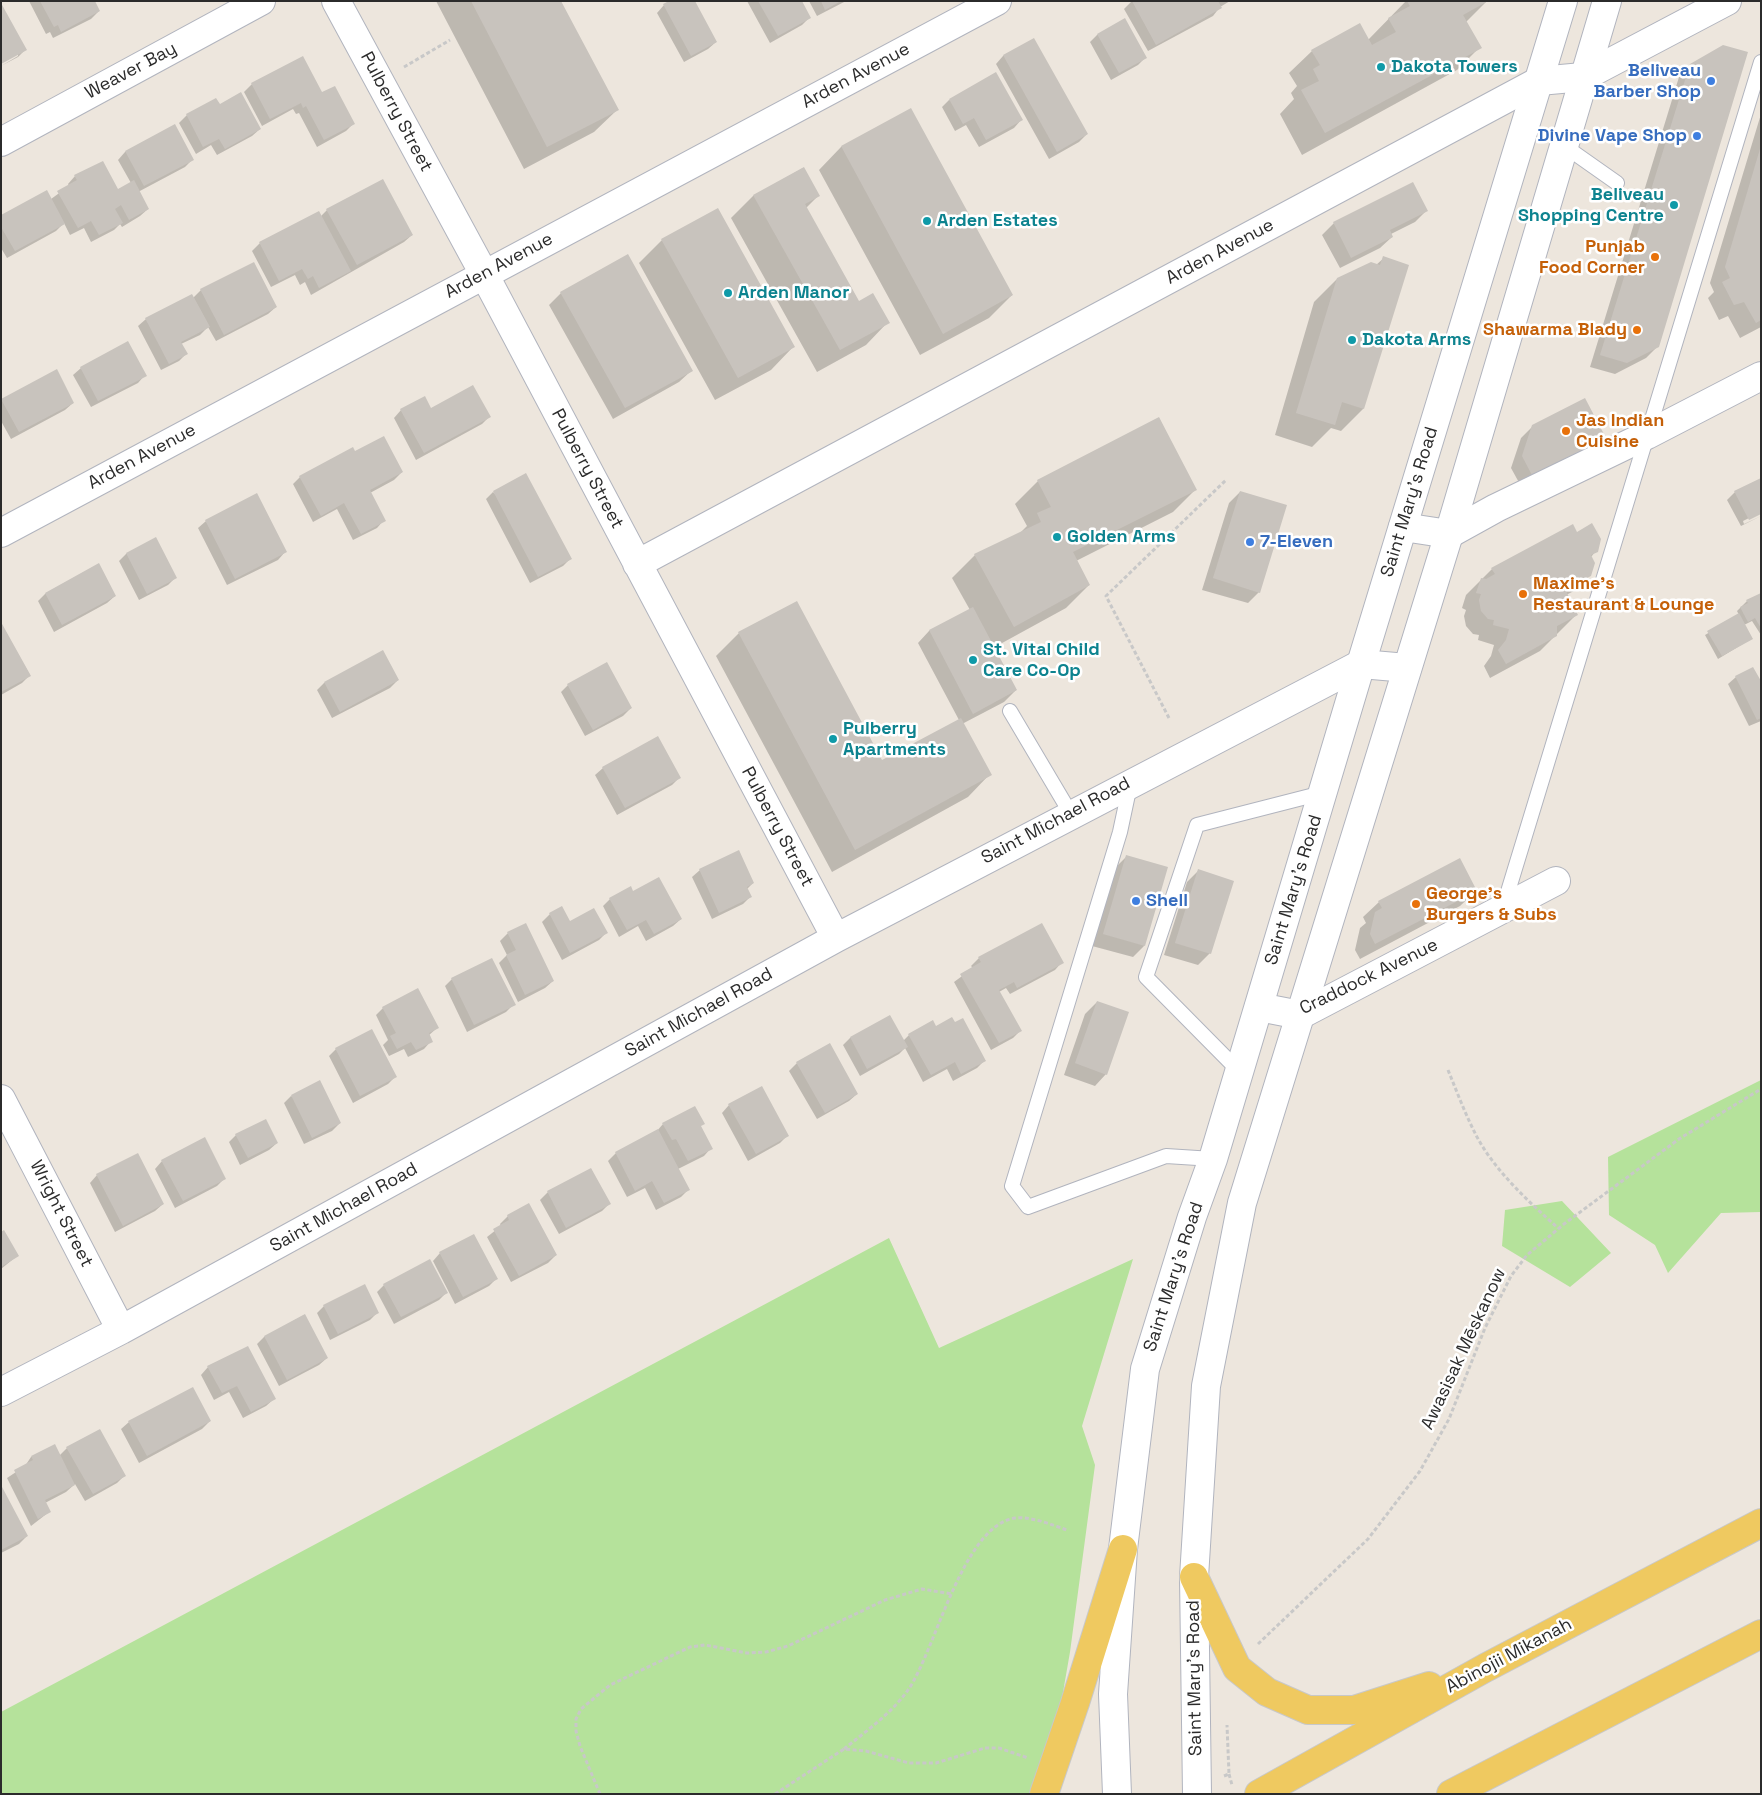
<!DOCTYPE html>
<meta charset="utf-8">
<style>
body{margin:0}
#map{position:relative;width:1762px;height:1795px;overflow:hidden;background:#ede6dd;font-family:"Space Grotesk",sans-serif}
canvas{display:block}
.frame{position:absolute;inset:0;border:2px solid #2b2b2b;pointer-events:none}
</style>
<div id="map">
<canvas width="1762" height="1795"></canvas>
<div class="frame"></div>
</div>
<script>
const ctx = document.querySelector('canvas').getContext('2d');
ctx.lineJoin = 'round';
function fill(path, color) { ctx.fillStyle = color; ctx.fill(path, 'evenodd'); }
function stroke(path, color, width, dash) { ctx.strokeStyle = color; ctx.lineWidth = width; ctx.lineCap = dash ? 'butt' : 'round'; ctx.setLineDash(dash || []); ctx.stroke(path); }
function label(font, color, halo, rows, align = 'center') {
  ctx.font = font + ' "Space Grotesk",sans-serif'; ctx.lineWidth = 5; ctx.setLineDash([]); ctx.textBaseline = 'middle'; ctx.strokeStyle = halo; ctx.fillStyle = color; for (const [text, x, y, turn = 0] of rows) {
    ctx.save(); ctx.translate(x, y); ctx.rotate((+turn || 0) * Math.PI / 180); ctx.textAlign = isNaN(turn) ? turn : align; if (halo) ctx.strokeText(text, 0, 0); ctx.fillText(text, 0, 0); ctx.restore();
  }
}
fill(new Path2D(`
 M1761,1080V1212L1721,1213L1668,1273L1655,1245L1609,1215L1608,1157Z
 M1562,1201L1611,1253L1570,1287L1502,1246L1505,1210Z
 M889,1238L939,1348L1133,1259L1082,1426L1095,1465L1070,1652L1058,1721L1032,1794H1V1712Z`), '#b5e29b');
fill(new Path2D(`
 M29,1H94L99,11L91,19L53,38L50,32L46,34Z
 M436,1H560L617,110L594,132L524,169Z
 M747,1H800L809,18L802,25L770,43Z
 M809,1H846L817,16Z
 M1132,1H1230L1220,7L1213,16L1148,51L1124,9Z
 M1406,1H1487L1466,22L1480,47L1457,70L1302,155L1280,114L1294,99L1291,93L1297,86L1289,73L1312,51L1368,40Z
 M664,5L716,42L708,49L684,62L657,13Z
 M1124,20L1146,57L1138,65L1111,80L1090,42L1097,35Z
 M1033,40L1087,134L1079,142L1049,159L996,64L1003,56Z
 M25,50L18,57L1,66L18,56V53Z
 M1691,65L1658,346L1646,358L1615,374L1590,367L1679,77Z
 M252,84L322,94L353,124L346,131L317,147L299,113L296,114L293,109L262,126L244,92Z
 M216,99L219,105L260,129L252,136L217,155L211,145L196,154L179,123L187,115Z
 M949,100L1021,120L1014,128L979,147L966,125L955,131L942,107Z
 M910,110L1012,295L989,318L920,355L819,170L841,147Z
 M1761,114V327L1740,338L1728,316L1719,320L1708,298L1714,292L1710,283Z
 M174,126L193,159L185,167L138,192L148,209L140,216L122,227L120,224L114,230L91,242L84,228L70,235L64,223L56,231L7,258L1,248V216L51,199L69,186L68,184L75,176L117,190L131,183L118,160L125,152Z
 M803,168L818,196L806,208L859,302L888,322L866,345L817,372L731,218L753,196Z
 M327,210L412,235L404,242L311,295L305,282L300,285L295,275L271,287L252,251L260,243L321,216Z
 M1426,211L1415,222L1391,234L1392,237L1380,248L1340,268L1322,235L1334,223Z
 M662,240L793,347L771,370L715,400L639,263Z
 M1384,258L1408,266L1363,409L1341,431L1331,428L1312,447L1275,435L1314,302L1337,279L1376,265Z
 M201,290L276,307L268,314L216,341L208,327L200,335L181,344L186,354L179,361L161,370L138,326L146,319L193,298Z
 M561,293L691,371L679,382L613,419L549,305Z
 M81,368L145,375L138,383L91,407L73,375Z
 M56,371L73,403L65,410L11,439L1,421V400Z
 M430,409L489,417L482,424L416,460L394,418L401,410Z
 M1159,418L1195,490L1173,512L1076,561L1089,585L1066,608L993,648L1016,690L1004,702L962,724L990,774L968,797L832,872L716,656L739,633L881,762L959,720L918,643L929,631L970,610L952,578L975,555L1019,534L1027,526L1015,504L1038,481Z
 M1533,426L1604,438L1592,449L1522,488L1511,468L1521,438Z
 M355,453L402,472L394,480L370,493L384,520L377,528L353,540L337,509L313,522L293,484L300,477Z
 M493,492L570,559L563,566L530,583L486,499Z
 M1240,492L1259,592L1248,603L1202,590L1229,503Z
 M1735,492L1761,512L1743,521L1744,524L1761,516L1741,526L1727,500Z
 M206,521L285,552L278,560L227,585L198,528Z
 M1576,533L1596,551L1591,557L1590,575L1574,591L1566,595L1576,615L1540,651L1490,678L1484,666L1491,656L1494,645L1478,640L1479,635L1473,634L1466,626L1464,616L1466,610L1462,608L1466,595L1492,569Z
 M155,539L175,578L168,585L139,600L119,561L126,554Z
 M99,565L115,596L107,603L54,632L38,601L45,594Z
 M1761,594V635L1752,621L1744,625L1751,639L1718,659L1705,635L1739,615L1737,611L1747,601Z
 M1,625L30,675L22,683L1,695Z
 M1736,677L1761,683V721L1749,726L1728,684Z
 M398,680L390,688L332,718L317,690L324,683Z
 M568,685L631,708L623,716L585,736L561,692Z
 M603,768L679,778L672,785L617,815L595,775Z
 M1127,856L1144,946L1133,957L1092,946L1115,868Z
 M700,870L753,883L747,889L750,897L743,904L712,919L692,877Z
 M1198,871L1210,953L1198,965L1164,955L1187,882Z
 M1476,891L1460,906L1360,959L1355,950L1360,928L1366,923L1363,917L1379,902Z
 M633,892L681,919L673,926L646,941L638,926L619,937L603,906L610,899Z
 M550,914L570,922L606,933L599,940L562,960L542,922Z
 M508,933L553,981L545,988L518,1002L499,963L507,955L500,941Z
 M979,958L1062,962L1055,970L1010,994L1006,988L999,992L1020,1031L1013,1038L991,1050L954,982L973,968L971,966Z
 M452,979L514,1004L506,1012L467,1032L445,986Z
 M1097,1002L1106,1074L1095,1086L1064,1075L1085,1014Z
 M383,1008L437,1028L428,1036L431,1041L424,1049L408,1057L404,1049L389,1056L383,1045L388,1040L376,1015Z
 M890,1016L903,1041L909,1035L935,1028L984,1061L977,1068L953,1081L947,1069L923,1082L905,1048L899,1054L860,1076L843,1045L850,1038Z
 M829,1045L857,1094L849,1101L817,1119L789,1071L797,1063Z
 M336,1049L395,1077L388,1084L353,1103L329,1056Z
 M291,1096L340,1123L332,1131L304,1144L284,1103Z
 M729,1105L788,1135L780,1143L748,1161L722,1113Z
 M663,1124L700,1127L711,1148L704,1156L678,1169L689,1189L681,1197L656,1210L645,1188L627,1197L608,1161L616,1153L656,1132Z
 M236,1135L277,1143L269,1150L240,1165L229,1142Z
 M162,1161L225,1178L217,1186L175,1208L155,1169Z
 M591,1169L609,1204L602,1211L559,1234L540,1200L548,1192Z
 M97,1175L163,1204L155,1211L115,1232L90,1183Z
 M508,1216L556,1255L548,1263L511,1282L487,1237L501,1226L500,1224Z
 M1,1233L17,1256L1,1269Z
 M440,1253L496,1279L489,1286L455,1304L433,1261Z
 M384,1285L446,1293L439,1300L394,1324L377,1292Z
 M324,1306L378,1312L370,1320L330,1340L317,1313Z
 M304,1315L327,1358L319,1365L279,1386L257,1344L264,1337Z
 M208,1367L274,1399L266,1406L243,1418L229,1392L214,1400L201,1375Z
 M210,1421L202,1429L139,1463L121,1429L129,1422Z
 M67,1448L124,1476L117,1483L85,1501L75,1484L66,1492L45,1503L49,1512L31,1526L7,1478L25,1466L31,1457L59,1456Z
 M1,1488L27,1536L19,1544L1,1553Z`), '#0003');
fill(new Path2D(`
 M40,1H95L100,11L61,32L58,25L54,27Z
 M471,1H561L619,110L547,147Z
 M669,1H695L717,42L691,56L663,4Z
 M758,1H802L811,18L778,36Z
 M821,1H841L825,10Z
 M1132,1H1218L1222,8L1156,45Z
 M1407,1H1488L1463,15L1482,48L1325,133L1301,90L1319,81L1313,69L1320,65L1311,50L1360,23L1372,45L1396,32L1388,18L1410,6Z
 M1,3L27,50L1,64Z
 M1125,18L1147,58L1119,73L1097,34Z
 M1034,38L1088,134L1057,152L1003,55Z
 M1723,45L1748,52L1659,347L1627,363L1600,355L1690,64Z
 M303,56L322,92L335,86L355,124L324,140L306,106L303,108L301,103L270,119L251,83Z
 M996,72L1023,120L986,140L974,118L963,124L949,99Z
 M241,92L261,129L225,149L219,139L203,147L186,114L216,98L220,104Z
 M911,108L1013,295L943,334L841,146Z
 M175,124L194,160L144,186L125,151Z
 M1760,149L1761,320L1756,323L1744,302L1734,305L1722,282L1730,278L1725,267Z
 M103,161L118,189L134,180L149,209L129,220L121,205L115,209L123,223L99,235L91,221L78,228L57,191L77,180L74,175Z
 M804,167L820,196L805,204L859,301L873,293L890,323L840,350L753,195Z
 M383,179L413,235L357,265L326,209Z
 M1413,182L1428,211L1390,230L1393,237L1351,258L1333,222Z
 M47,190L65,224L15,251L1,227V215Z
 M718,208L795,347L738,378L661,239Z
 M319,211L351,271L319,288L313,276L308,279L302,269L279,281L259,242Z
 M628,254L693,371L625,408L560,292Z
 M1383,256L1409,265L1364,409L1342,402L1335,425L1296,413L1337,278L1371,262L1380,265Z
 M254,262L277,307L224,335L200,289Z
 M192,294L210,327L181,342L188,354L169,364L145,318Z
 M128,341L147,376L98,401L80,367Z
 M57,369L74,403L19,432L1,399Z
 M473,385L491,417L424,453L400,409L425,396L431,408Z
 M1585,398L1606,438L1533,477L1522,456L1532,425Z
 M1159,417L1197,490L1073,552L1090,585L1014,627L974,554L1041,522L1037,513L1051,507L1037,480Z
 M384,436L403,472L370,490L386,521L361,534L344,503L321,516L299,476L353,447L355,451Z
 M526,473L572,559L538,577L493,491Z
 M1761,478V514L1749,520L1734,491Z
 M1240,491L1287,505L1260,593L1213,578Z
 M257,493L287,552L235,579L205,520Z
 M1592,523L1601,539L1598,552L1591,555L1595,563L1591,576L1565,589L1578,615L1557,626V636L1506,664L1498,650L1506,640L1509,629L1493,625L1494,620L1488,619L1481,611L1479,600L1481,594L1476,593L1481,578L1486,579L1495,574L1491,568L1573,524L1577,532Z
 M156,537L177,578L147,594L126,553Z
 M99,563L116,596L62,625L45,593Z
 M1761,593V628L1755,618L1748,622L1740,607L1748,603L1746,600Z
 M797,601L882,760L961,718L992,775L855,850L738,632Z
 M973,607L1017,690L973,714L929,630Z
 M1739,613L1753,639L1722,656L1707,631Z
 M1,622L31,676L1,692Z
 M383,650L399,680L340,712L324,682Z
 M607,662L632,708L593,730L567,684Z
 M1753,667L1761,681V718L1757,720L1735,676Z
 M658,736L681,778L625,808L602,767Z
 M739,850L754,883L747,887L752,897L719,913L699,869Z
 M1126,855L1168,867L1145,946L1103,934Z
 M1460,858L1477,891L1375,944L1370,934L1375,912L1382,908L1378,901Z
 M1198,869L1234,881L1211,954L1175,943Z
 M659,877L682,919L654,934L646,920L627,930L609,898L631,886L633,891Z
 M562,906L570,921L594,908L608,933L570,953L549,913Z
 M526,923L554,981L525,995L506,955L516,950L507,932Z
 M1042,923L1064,963L1017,988L1014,982L999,990L1022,1031L999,1043L960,974L981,962L978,957Z
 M492,958L516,1005L474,1025L451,978Z
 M418,988L439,1028L429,1033L433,1042L416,1050L411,1042L397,1049L390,1036L396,1033L382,1007Z
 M1097,1001L1129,1012L1107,1075L1075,1063Z
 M890,1015L908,1047L867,1069L850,1037Z
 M952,1017L955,1022L963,1018L986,1061L961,1074L955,1062L931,1075L908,1034L933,1020L936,1026Z
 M372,1029L397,1077L360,1096L335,1048Z
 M830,1043L858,1094L825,1113L796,1062Z
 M320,1080L341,1123L312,1138L291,1095Z
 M762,1086L789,1136L756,1154L728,1104Z
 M695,1106L705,1124L701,1126L713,1149L688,1161L676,1139L672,1140L662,1123Z
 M266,1119L278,1143L248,1158L235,1134Z
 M658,1129L690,1190L664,1203L652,1181L635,1191L615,1152Z
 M205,1137L226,1179L183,1201L161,1160Z
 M138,1153L164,1204L123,1226L96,1174Z
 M591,1168L611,1204L566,1228L547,1191Z
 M529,1203L557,1255L519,1276L493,1229L509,1220L507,1215Z
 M4,1230L19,1256L1,1267V1232Z
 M474,1234L498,1279L463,1297L439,1252Z
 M430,1259L448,1293L401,1317L383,1284Z
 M365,1284L379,1313L338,1334L323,1305Z
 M305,1314L328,1358L287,1380L264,1336Z
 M248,1346L276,1399L251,1412L237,1386L222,1393L207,1366Z
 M193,1387L211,1421L147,1456L128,1421Z
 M100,1429L126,1476L93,1494L66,1447Z
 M55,1444L75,1485L45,1500L51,1512L38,1519L14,1470L33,1460L31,1456Z
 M1,1485L28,1536L1,1550Z`), '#c8c3bd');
const lane = new Path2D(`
 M1563,145L1617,183
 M1010,711L1071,814
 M1130,785L1120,832L1012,1186L1028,1207L1166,1156L1213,1159
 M1503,908L1761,62
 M1239,1071L1146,977L1197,825L1322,793`);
const street = new Path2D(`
 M336,1L484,274L836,938
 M1,142L261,1
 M1403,527L1449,534L1496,508L1647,435L1761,376
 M1,533L997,1
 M637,564L1539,81L1583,77L1727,1
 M1259,1007L1300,1015L1556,881
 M1,1099L121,1330
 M1,1392L121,1330L836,938L1361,664L1407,668`);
const secondary = new Path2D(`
 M1117,1794L1113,1694L1123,1549L1145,1369L1192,1217L1213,1159L1361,664L1563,1
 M1197,1794L1194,1577L1206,1386L1242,1203L1449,534L1607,1`);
const primary = new Path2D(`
 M1194,1577L1237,1668L1267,1692L1308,1710H1354L1429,1686
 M1044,1794L1075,1703L1123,1549
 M1259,1794L1485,1668L1761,1523
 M1451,1794L1761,1634`);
stroke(lane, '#b1b4be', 16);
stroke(street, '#b1b4be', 30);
stroke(secondary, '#b1b4be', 30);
stroke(primary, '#c8c8c8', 30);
stroke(new Path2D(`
 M404,67L450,40
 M1169,718L1106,596L1226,480
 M1448,1070C1457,1092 1466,1116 1477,1137C1496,1172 1529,1202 1558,1228
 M1258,1644L1368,1539L1420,1471L1449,1419L1485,1328L1511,1276L1527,1255L1564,1224L1679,1139L1761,1089
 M844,1749C866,1731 891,1714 908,1690C936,1650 962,1526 1015,1518C1031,1516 1052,1525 1067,1530
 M1229,1774L1232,1785
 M1224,1776L1229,1774L1227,1725
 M600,1794L580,1746L576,1731V1719L581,1709L610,1685L690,1647L705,1645L747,1653L766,1652L788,1646L885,1600L922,1589L952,1594
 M775,1794L844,1749L866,1751L909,1763H936L985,1748H999L1028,1758`), '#c8c8c8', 3, [4, 2.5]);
stroke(lane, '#fff', 14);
stroke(street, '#fff', 28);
stroke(secondary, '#fff', 28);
stroke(primary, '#efc960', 28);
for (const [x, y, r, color] of [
 [1381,67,5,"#0f9aa8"],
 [1711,81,5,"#3f7fe0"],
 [1697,136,5,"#3f7fe0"],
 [1674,205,5,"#0f9aa8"],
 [927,221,5,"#0f9aa8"],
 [1655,257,5,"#e8710a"],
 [728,293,5,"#0f9aa8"],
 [1637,330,5,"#e8710a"],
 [1352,340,5,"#0f9aa8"],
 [1566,431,5,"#e8710a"],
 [1057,537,5,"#0f9aa8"],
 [1250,542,5,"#3f7fe0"],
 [1523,594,5,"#e8710a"],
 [973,660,5,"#0f9aa8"],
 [833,739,5,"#0f9aa8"],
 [1136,901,5,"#3f7fe0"],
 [1416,904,5,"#e8710a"]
]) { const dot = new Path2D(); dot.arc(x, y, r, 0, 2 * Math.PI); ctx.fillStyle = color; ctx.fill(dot); stroke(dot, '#fff', 2); }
label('bold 18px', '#0d838f', '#fff', [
 ["Dakota Towers",1391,67],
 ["Beliveau",1664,195,"right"],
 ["Shopping Centre",1664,216,"right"],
 ["Arden Estates",937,221],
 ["Arden Manor",738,293],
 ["Dakota Arms",1362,340],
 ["Golden Arms",1067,537],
 ["St. Vital Child",983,650],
 ["Care Co-Op",983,671],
 ["Pulberry",843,729],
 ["Apartments",843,750]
], 'left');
label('18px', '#2b2b2b', '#fff', [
 ["Weaver Bay",131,71,-28],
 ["Arden Avenue",856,76,-28],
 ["Pulberry Street",396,112,62],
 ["Arden Avenue",1220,252,-28],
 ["Arden Avenue",499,266,-28],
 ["Arden Avenue",142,457,-28],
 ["Pulberry Street",587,469,62],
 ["Saint Mary's Road",1410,502,-73],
 ["Saint Michael Road",1056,821,-28],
 ["Pulberry Street",777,827,62],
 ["Saint Mary's Road",1294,890,-73],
 ["Craddock Avenue",1369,977,-26],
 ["Saint Michael Road",699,1013,-29],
 ["Saint Michael Road",344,1208,-29],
 ["Wright Street",61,1214,63],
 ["Saint Mary's Road",1174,1277,-72],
 ["Awasisak Mēskanow",1464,1349,-65],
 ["Abinojii Mikanah",1509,1656,-28],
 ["Saint Mary's Road",1195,1678,-91]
]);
label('bold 18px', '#366cbe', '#fff', [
 ["Beliveau",1701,71],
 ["Barber Shop",1701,92],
 ["Divine Vape Shop",1687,136],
 ["7-Eleven",1260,542,"left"],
 ["Shell",1146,901,"left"]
], 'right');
label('bold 18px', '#c56008', '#fff', [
 ["Punjab",1645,247,"right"],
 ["Food Corner",1645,268,"right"],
 ["Shawarma Blady",1627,330,"right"],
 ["Jas Indian",1576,421],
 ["Cuisine",1576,442],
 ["Maxime's",1533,584],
 ["Restaurant & Lounge",1533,605],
 ["George's",1426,894],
 ["Burgers & Subs",1426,915]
], 'left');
</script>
